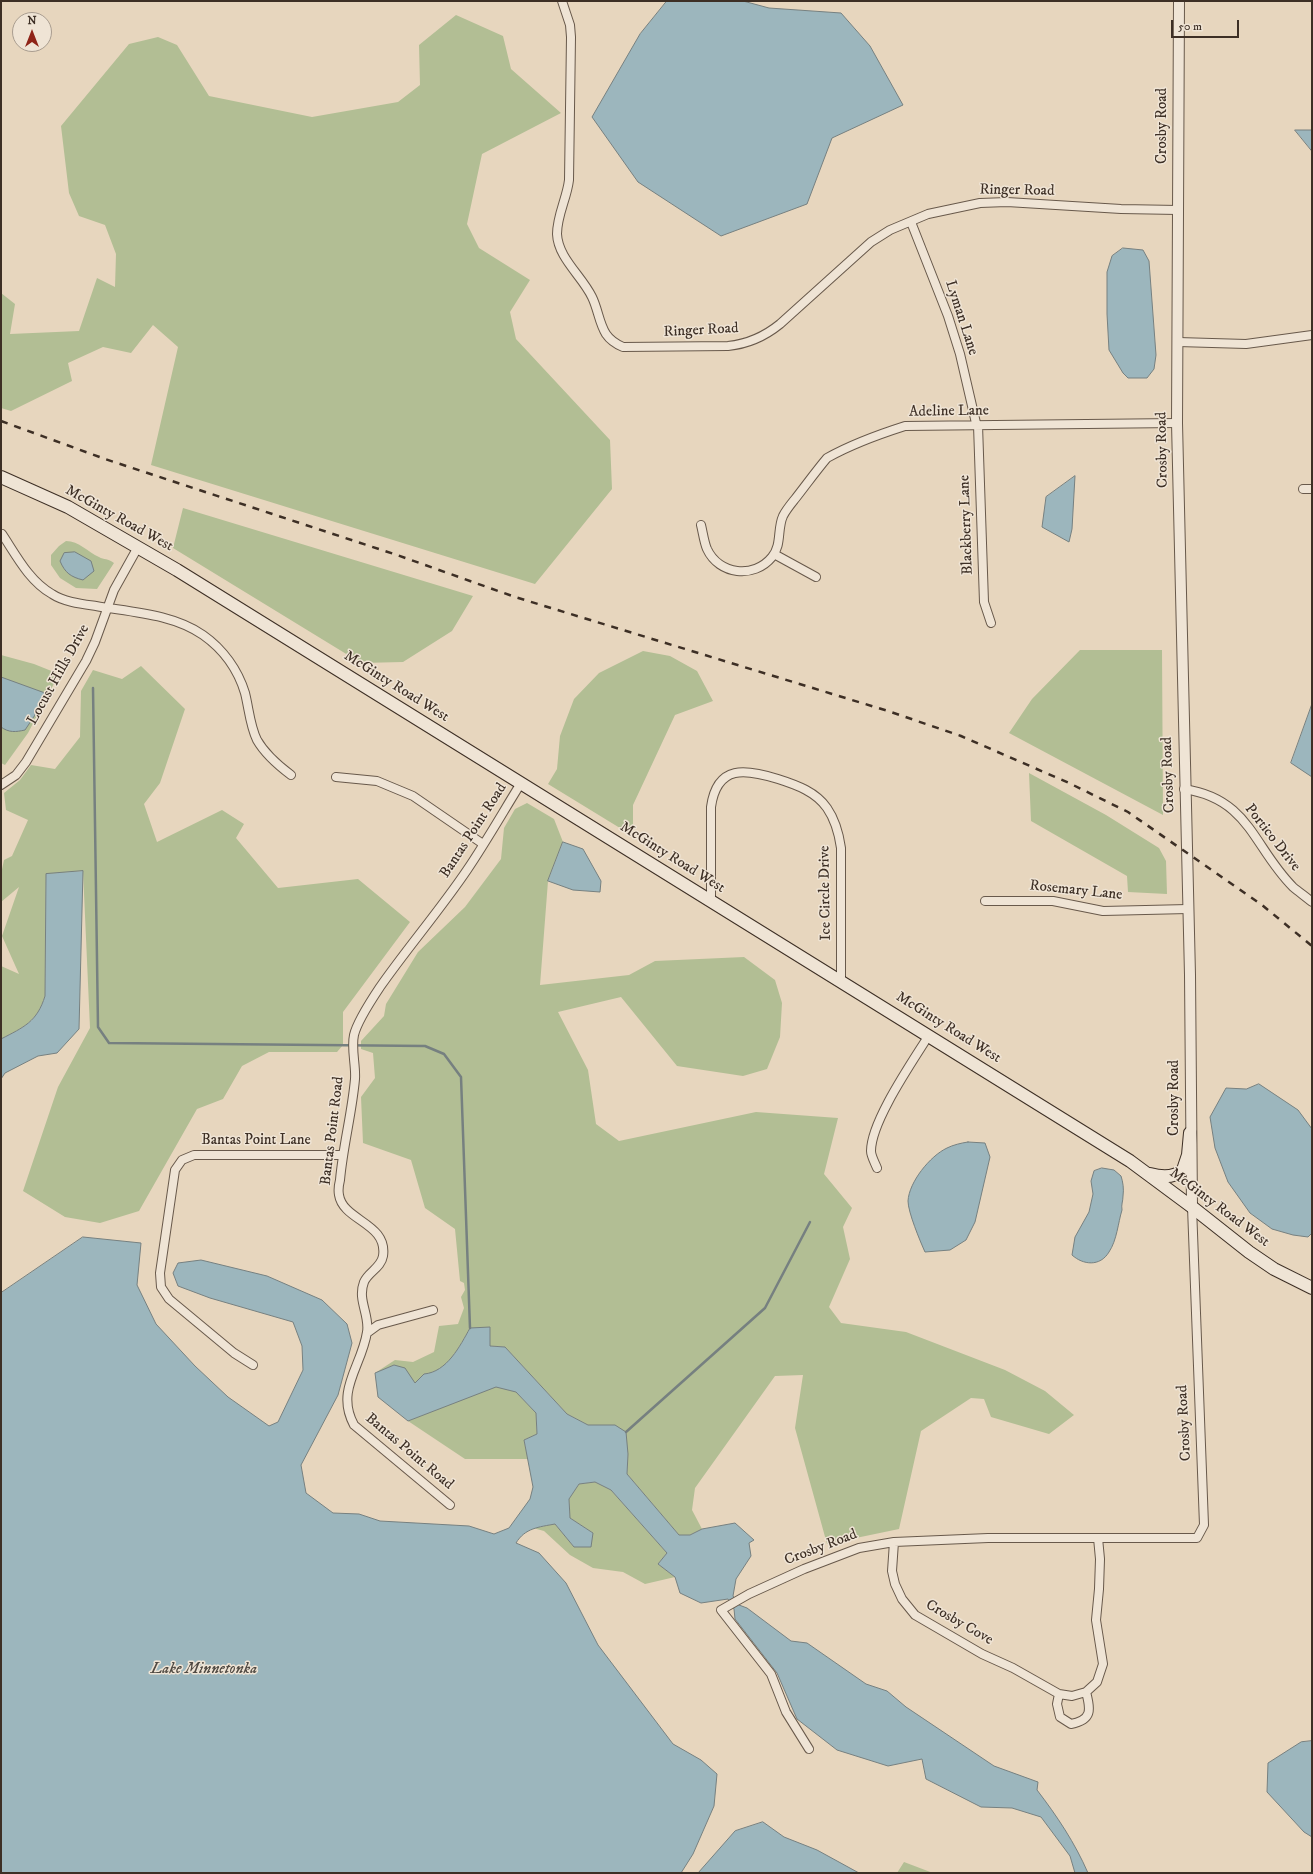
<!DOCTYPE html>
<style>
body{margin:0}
#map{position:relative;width:1313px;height:1874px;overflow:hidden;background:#e7d6be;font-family:"IM FELL DW Pica",serif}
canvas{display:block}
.frame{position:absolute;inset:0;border:2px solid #3d2f25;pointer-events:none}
.north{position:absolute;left:12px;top:12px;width:40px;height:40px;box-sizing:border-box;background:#efe4d5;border:1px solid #a89c8f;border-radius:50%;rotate:0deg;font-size:11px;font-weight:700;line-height:16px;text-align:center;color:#3d2f25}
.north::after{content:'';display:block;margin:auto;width:14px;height:18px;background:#8f2418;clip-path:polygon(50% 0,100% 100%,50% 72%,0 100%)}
.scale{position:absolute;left:1171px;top:20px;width:68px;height:18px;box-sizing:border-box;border:2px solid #3d2f25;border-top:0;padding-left:5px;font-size:12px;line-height:14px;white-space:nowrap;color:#3d2f25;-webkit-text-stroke:3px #efe4d5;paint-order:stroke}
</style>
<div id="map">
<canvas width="1313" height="1874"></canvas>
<div class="frame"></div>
<div class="north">N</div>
<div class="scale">50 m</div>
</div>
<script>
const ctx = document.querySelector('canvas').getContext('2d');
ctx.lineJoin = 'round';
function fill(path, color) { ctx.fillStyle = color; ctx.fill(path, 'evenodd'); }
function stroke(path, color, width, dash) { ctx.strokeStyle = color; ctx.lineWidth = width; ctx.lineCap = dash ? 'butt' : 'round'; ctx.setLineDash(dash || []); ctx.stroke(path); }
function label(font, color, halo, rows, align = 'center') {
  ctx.font = font + ' "IM FELL DW Pica",serif'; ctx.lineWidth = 3; ctx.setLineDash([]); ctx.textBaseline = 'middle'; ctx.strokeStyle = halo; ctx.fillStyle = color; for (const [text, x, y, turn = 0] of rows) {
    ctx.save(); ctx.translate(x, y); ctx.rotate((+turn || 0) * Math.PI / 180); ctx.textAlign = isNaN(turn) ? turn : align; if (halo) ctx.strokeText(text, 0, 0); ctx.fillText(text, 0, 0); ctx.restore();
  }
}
fill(new Path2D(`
 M456,15L503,36L511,69L561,113L482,154L467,224L479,248L530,280L510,312L516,339L610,440L612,489L535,584L151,465L178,347L153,325L131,353L103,347L68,363L72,381L11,411L1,408V293L15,304L10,334L79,331L97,278L115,287L116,254L105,225L79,216L69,193L61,126L129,44L158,37L177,45L209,96L312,117L398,102L420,85L419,45Z
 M183,508L473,596L452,631L403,662L361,663L173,548Z
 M66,541C79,541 88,552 99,557C104,560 108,558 114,563L97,589L76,588L60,578L51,565V555L59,546Z
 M1080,650H1162L1163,815L1009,733L1032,699Z
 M643,651L670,656L697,671L713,701L675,715L633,805V836L548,784L557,769L560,736L574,699L599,673Z
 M1,655L34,664L59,674L28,733L5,765L1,763Z
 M141,666L185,709L160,783L144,804L157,842L222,810L244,824L236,838L278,888L358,879L410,922L343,1012V1045L337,1052H269L242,1066L223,1099L197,1109L139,1211L100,1223L65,1217L23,1191L58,1087L90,1028L83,871L46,875L45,996C37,1022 24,1027 1,1039V966L19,974L2,936L19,887L1,902V874L4,860L12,856L28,820L6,810L4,793L20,780L31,765L55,769L80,737L81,691L93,670L122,679Z
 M1029,773L1106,815L1159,848L1166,861L1167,894L1128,892L1127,876L1031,821Z
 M527,803L554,819L563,842L548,881L540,985L629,975L655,961L744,957L775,980L782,1003L780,1037L767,1069L743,1076L677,1066L621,997L558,1012L588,1070L596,1124L619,1141L756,1112L838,1118L824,1174L852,1208L843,1227L850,1259L829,1307L841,1323L906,1332L1005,1370L1045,1391L1074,1415L1049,1434L991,1417L984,1399L971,1398L921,1431L899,1529L827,1544L795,1428L803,1375L775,1376L695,1488L692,1510L702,1529L690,1535H679L627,1474L628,1454L614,1425H588L567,1414L505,1347L490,1346L470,1328C460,1346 447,1373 424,1374L415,1383L394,1365L375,1373L395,1360L413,1362L434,1352L439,1326L458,1324L464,1308L461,1297L465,1290L464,1283L460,1281L455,1229L425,1208L411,1160L363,1143L361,1097L375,1078L373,1053L361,1049V1041L384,1016L386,1004L418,952L465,907L501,859L504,828L515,809Z
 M496,1386L516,1392L536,1413L537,1434L524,1440L528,1459H465L408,1421Z
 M595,1482L611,1490L667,1553L658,1564L675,1577L645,1584L623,1572L593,1568L570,1555L544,1531L533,1528L555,1524L574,1547L593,1533L570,1518L569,1499L579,1484Z
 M904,1862L933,1873H897Z`), '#b2be94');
const water = new Path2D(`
 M667,1H743L769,8L841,13L870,46L903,105L832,138L807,204L721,236L638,182L592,117L640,34Z
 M1295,130H1312V151Z
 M1123,248L1143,250L1149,261L1156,355L1154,369L1147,378H1128L1123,373L1109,350L1107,314V272L1112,256Z
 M1075,476L1072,529L1069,542L1042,527L1046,497Z
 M75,552L91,561L94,571L83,580C71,577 65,573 60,561L64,553Z
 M1,677L45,693L35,715L25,730C16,732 9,733 1,727Z
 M1312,704V777L1291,763Z
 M563,842L583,849L601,881L600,892L573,890L548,881Z
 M83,871L79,1029L57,1053L38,1056L5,1073L1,1079V1039C24,1027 37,1022 45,996L46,874Z
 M1259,1084L1298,1110L1312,1129V1233L1308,1237L1293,1235L1272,1229L1250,1213L1228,1182L1215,1148L1210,1117L1226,1088L1246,1089Z
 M968,1142L985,1143L990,1157L975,1222L966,1240L950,1250L925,1252C920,1241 908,1212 908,1201C909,1182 930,1156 947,1148C953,1145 961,1143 968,1142Z
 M1102,1168L1114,1170L1121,1176C1123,1182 1124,1189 1123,1196C1123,1202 1121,1204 1122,1210C1118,1223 1117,1240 1109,1252C1100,1267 1083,1265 1072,1255L1075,1237L1089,1212L1093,1194L1091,1181L1094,1171Z
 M83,1237L141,1243L137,1285L156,1324L195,1366L228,1397L269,1426L278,1422L303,1370L302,1346L293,1322L210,1298L178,1286L173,1273L178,1263L201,1260L267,1276L322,1300L347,1324L352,1343L338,1395L301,1465L306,1493L333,1513L359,1514L380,1521L469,1526L494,1534L509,1528L530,1499L533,1487L524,1440L537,1434L536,1413L516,1392L496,1387L408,1421L378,1397L375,1373L394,1365L405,1368L415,1383L424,1374C447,1372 460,1346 470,1328L490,1327V1346L505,1347L567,1414L588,1425H615L626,1432L628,1454L627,1474L679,1535H690L702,1529L735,1523L754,1540L749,1543L751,1556L736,1579L733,1596L739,1605L747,1608L791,1641L807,1643L866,1684L887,1691L906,1707L994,1766L1038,1782L1037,1790C1057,1816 1075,1843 1088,1873H1075L1070,1856L1041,1817L1012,1808L981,1807L926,1779L922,1759L888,1766L837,1750L797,1719L777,1673L735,1619L734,1609L728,1599L701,1603L680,1593L675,1577L658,1564L667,1553L611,1490L595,1482L579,1484L569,1499L570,1518L593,1533L591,1547H574L555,1524C539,1527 525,1528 516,1543L539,1553L566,1583L598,1645L673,1744L701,1760L717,1774L714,1806L693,1854L681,1873H1V1293Z
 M1312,1741V1837L1304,1832L1267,1792L1268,1763L1301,1742Z
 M763,1822L784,1837L817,1850L859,1873H698L735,1831Z`);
fill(water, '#9cb6bd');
stroke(water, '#768080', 1);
stroke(new Path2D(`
 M93,688L98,1027L109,1043L425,1046L444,1054L461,1077L470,1328
 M626,1432L765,1308L810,1222`), '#768080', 2.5);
const minor = new Path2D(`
 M562,1L570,25L571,37L569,180C567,198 557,215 557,234C558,258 582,276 592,297C598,309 599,323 606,334C610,340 616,344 623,347L728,346C748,344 764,337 780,324L871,242L890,230L928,214L980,203L1007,202L1121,209L1178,210
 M911,222L948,316L960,354L976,423L978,425L984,602L991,623
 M1178,342L1246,344L1312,335
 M1303,489H1312
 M701,525C703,533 704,542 707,549C719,575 754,579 772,557C782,545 777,529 783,516C786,510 791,504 795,499C806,485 816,471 827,458C850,445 880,434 905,426L1177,423
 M2,534C16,555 29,581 52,594C64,602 82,604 96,606C131,612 173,614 203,635C223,649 238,670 245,693C249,709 250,726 257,740C265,754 279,766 291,775
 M774,554L816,577
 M336,777L377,781L413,796L483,844
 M1,785L16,775L26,762L86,661L95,642L114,590L138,547
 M1184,789C1250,799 1253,847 1293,887C1299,892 1306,897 1312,902
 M711,901V807C717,764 746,769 778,779C797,785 816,792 827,808C836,821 839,834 841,848V981
 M985,901H1053L1103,911L1188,909
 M877,1168C875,1163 871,1156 871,1151C871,1121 913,1061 929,1035
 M367,1333L378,1325L433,1310
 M253,1365L234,1353L169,1299L161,1287L160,1273L175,1170L182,1160L194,1155H342
 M450,1505L354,1425C335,1390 362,1366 367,1332C370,1315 357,1300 364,1282C368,1272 381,1268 383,1256C388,1223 343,1221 339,1195C338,1190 339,1184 340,1180C343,1146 352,1113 355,1079C356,1065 351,1049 354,1035C357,1022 372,999 380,987C408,947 440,910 467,870C486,842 503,812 521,783
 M894,1542L892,1571L895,1584L902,1599L915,1615L982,1654L1013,1668L1059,1694L1072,1696L1086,1692L1097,1682L1103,1664L1096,1620L1099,1589L1100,1559L1098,1538
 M1059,1694L1057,1704L1060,1717L1071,1724C1092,1720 1091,1710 1086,1692
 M809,1749L786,1712L771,1674L721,1610L749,1594L804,1569L859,1548L894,1542L988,1538H1197L1204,1525L1192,1207`);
const tertiary = new Path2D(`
 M1179,1L1177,423L1190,975L1192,1207`);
const secondary = new Path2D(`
 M1,477L68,507L177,570L1130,1161L1192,1207L1249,1252L1274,1269L1312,1288
 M1150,1174C1161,1177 1174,1178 1183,1170L1188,1155L1190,1133`);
stroke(minor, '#68594b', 10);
stroke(tertiary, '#68594b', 12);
stroke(secondary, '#3d2f25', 14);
stroke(minor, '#efe4d5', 8);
stroke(tertiary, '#efe4d5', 10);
stroke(secondary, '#efe4d5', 12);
stroke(new Path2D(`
 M1,421L105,459L397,555L515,597L888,711L961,736L1069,783L1128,812L1262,905L1312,946`), '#3d2f25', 2.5, [7, 7]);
label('15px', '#3d2f25', '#efe4d5', [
 ["Crosby Road",1163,126,-90],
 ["Ringer Road",1017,191,1],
 ["Lyman Lane",961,318,72],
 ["Ringer Road",701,331,-3],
 ["Adeline Lane",949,412,-1],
 ["Crosby Road",1163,450,-91],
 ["McGinty Road West",119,519,29],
 ["Blackberry Lane",967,525,-92],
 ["Locust Hills Drive",59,675,-61],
 ["McGinty Road West",396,687,32],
 ["Crosby Road",1169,775,-92],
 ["Bantas Point Road",474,831,-57],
 ["Portico Drive",1272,838,52],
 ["McGinty Road West",672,858,32],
 ["Rosemary Lane",1076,891,6],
 ["Ice Circle Drive",826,893,-91],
 ["McGinty Road West",948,1028,32],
 ["Crosby Road",1175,1098,-90],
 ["Bantas Point Road",333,1131,-83],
 ["Bantas Point Lane",256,1141],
 ["McGinty Road West",1219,1208,37],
 ["Crosby Road",1185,1423,-93],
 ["Bantas Point Road",409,1452,40],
 ["Crosby Road",821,1548,-21],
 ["Crosby Cove",959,1623,30]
]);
label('italic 16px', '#504a43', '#efe4d5', [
 ["Lake Minnetonka",204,1670]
]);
</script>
